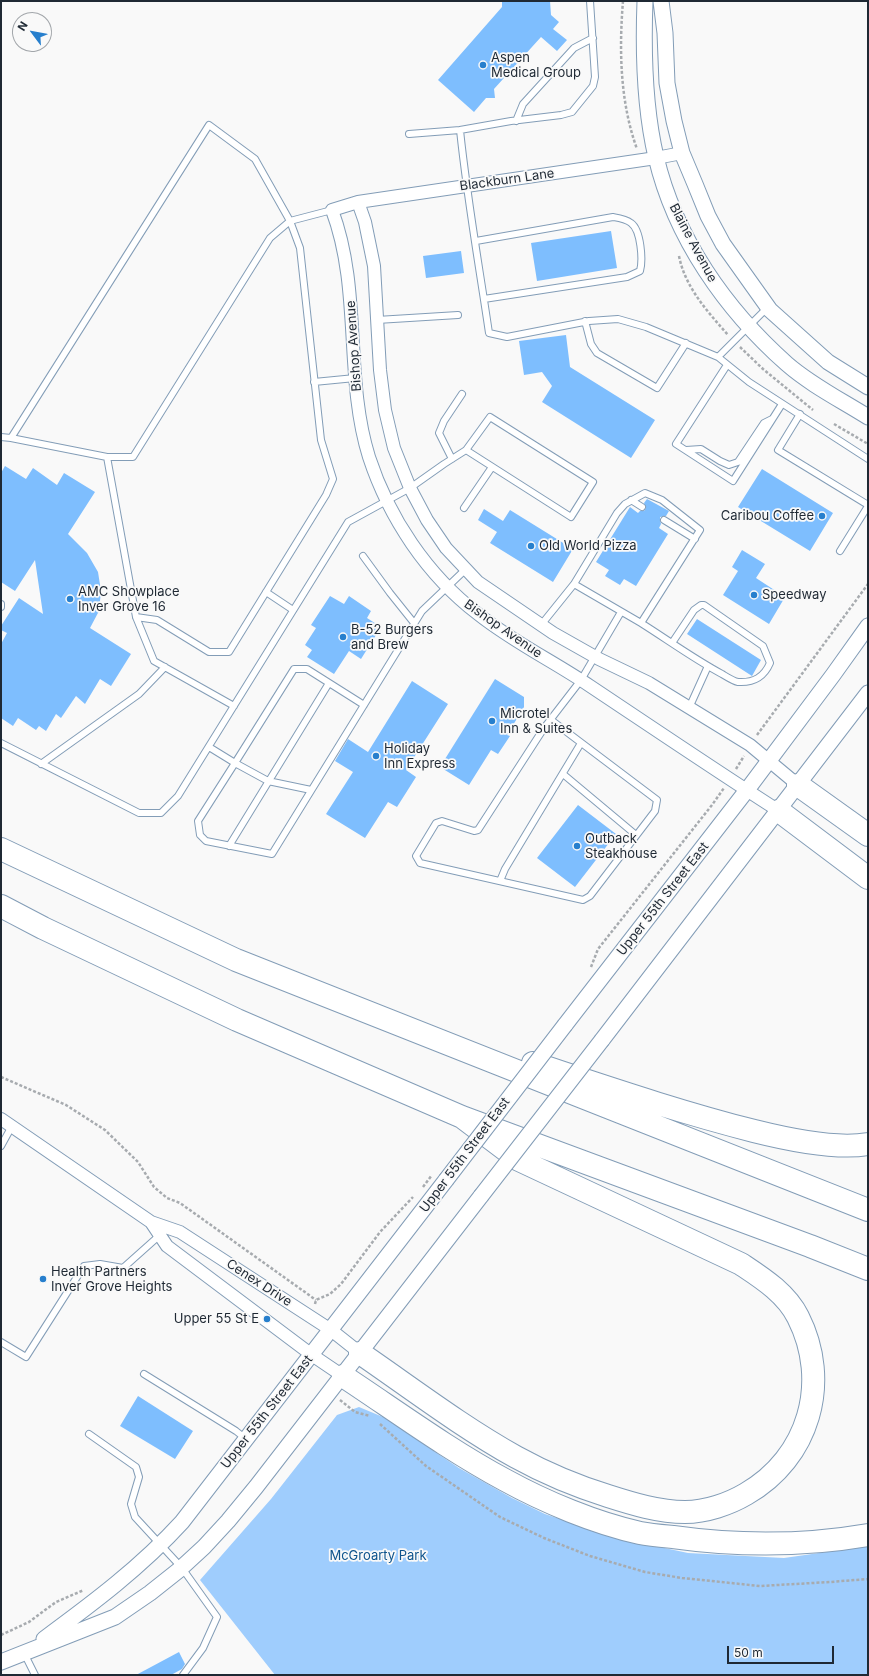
<!DOCTYPE html>
<style>
body{margin:0}
#map{position:relative;width:869px;height:1676px;overflow:hidden;background:#f9f9f9;font-family:Inter,sans-serif}
canvas{display:block}
.frame{position:absolute;inset:0;border:2px solid #1f2934;pointer-events:none}
.north{position:absolute;left:12px;top:12px;width:40px;height:40px;box-sizing:border-box;background:#f9f9f9;border:1px solid #a2a6aa;border-radius:50%;rotate:302deg;font-size:11px;font-weight:700;line-height:16px;text-align:center;color:#1f2934}
.north::after{content:'';display:block;margin:auto;width:14px;height:18px;background:#277fcd;clip-path:polygon(50% 0,100% 100%,50% 72%,0 100%)}
.scale{position:absolute;left:727px;top:1646px;width:107px;height:18px;box-sizing:border-box;border:2px solid #1f2934;border-top:0;padding-left:5px;font-size:12px;line-height:14px;white-space:nowrap;color:#1f2934;-webkit-text-stroke:3px #f9f9f9;paint-order:stroke}
</style>
<div id="map">
<canvas width="869" height="1676"></canvas>
<div class="frame"></div>
<div class="north">N</div>
<div class="scale">50 m</div>
</div>
<script>
const ctx = document.querySelector('canvas').getContext('2d');
ctx.lineJoin = 'round';
function fill(path, color) { ctx.fillStyle = color; ctx.fill(path, 'evenodd'); }
function stroke(path, color, width, dash) { ctx.strokeStyle = color; ctx.lineWidth = width; ctx.lineCap = dash ? 'butt' : 'round'; ctx.setLineDash(dash || []); ctx.stroke(path); }
function label(font, color, halo, rows, align = 'center') {
  ctx.font = font + ' Inter,sans-serif'; ctx.lineWidth = 3.5; ctx.setLineDash([]); ctx.textBaseline = 'middle'; ctx.strokeStyle = halo; ctx.fillStyle = color; for (const [text, x, y, turn = 0] of rows) {
    ctx.save(); ctx.translate(x, y); ctx.rotate((+turn || 0) * Math.PI / 180); ctx.textAlign = isNaN(turn) ? turn : align; if (halo) ctx.strokeText(text, 0, 0); ctx.fillText(text, 0, 0); ctx.restore();
  }
}
fill(new Path2D(`
 M359,1407L383,1417L459,1468L512,1498L545,1514L613,1537L688,1553L784,1558L868,1546V1675H275L200,1580L271,1499L337,1415Z`), '#9fcdfd');
fill(new Path2D(`
 M502,1H550L551,15L559,22L553,29L567,40L557,51L541,37L494,89L495,98H486L474,112L438,80L502,7Z
 M611,231L617,268L537,281L531,243Z
 M461,251L464,273L426,278L423,256Z
 M566,335L570,367L655,420L631,458L542,402L552,386L542,372L524,375L519,341Z
 M5,466L26,479L33,468L57,485L64,473L95,492L68,534L87,553L98,572L101,591L99,611L90,628L131,654L111,686L100,679L85,704L76,696L61,718L56,714L46,731L39,726L36,730L18,718L13,726L1,718V644L7,633L1,630V626L19,598L43,614L35,560L15,591L1,582V473Z
 M762,469L833,513L810,551L738,507Z
 M647,499L669,511L666,516L660,517V520L661,524L659,528L668,534L636,586L624,579L620,585L605,576L609,570L596,562L630,507L638,513L640,511H644L646,508L644,503Z
 M484,509L503,521L510,510L573,549L553,582L490,543L497,532L478,520Z
 M742,550L765,564L756,578L785,597L769,624L723,595L738,571L732,567Z
 M330,596L344,604L349,596L371,611L367,618L381,627L361,659L349,651L334,674L307,657L312,650L305,645L316,628L311,625Z
 M697,619L761,660L752,676L687,634Z
 M495,679L524,697V707L507,735L510,736L498,754L491,750L469,785L440,767Z
 M412,681L448,704L406,770L416,777L397,807L388,802L365,838L326,814L353,772L335,761L348,739L368,752Z
 M578,805L616,834L575,887L537,858Z
 M138,1396L193,1431L175,1459L120,1426Z
 M179,1652L185,1664L182,1669L171,1675H136Z`), '#7ebefe');
const service = new Path2D(`
 M590,1L595,77L593,86L572,112L561,115L511,121L460,130C467,198 479,265 489,333L507,337L589,321L618,319L646,327L718,357
 M516,121L523,104L574,48L593,38
 M409,134L460,130
 M476,241L613,217C619,218 626,219 631,223C641,230 643,260 640,271L627,277L484,299
 M768,307L718,357L749,382L868,459
 M377,320L458,315
 M585,321L591,344L597,353L657,388L686,343
 M727,365L676,444L733,481L782,404
 M314,382L355,378
 M800,414L778,450L868,505
 M1,437L11,438L209,125L255,159L290,221L332,210
 M11,438L107,457L136,617L154,661L234,706
 M686,450L701,449L720,461L729,465L738,462L764,423L772,419
 M107,457H133L270,238L290,221L300,248L321,440L333,479L326,495L229,652H209L157,620L136,617
 M452,459L439,433L444,421L462,394
 M631,500L642,507
 M464,508L492,467
 M664,520L695,539
 M840,551L868,506
 M363,556L390,593L414,623
 M574,584L617,513L625,504L645,493L662,500L700,530L641,623C668,640 694,659 722,674C727,677 733,681 738,682C754,683 764,677 770,663L763,646L704,605H701L694,610L672,643
 M266,592L293,610
 M1,604V607
 M541,625L574,584L641,623
 M689,708L708,666
 M551,720L657,800L655,811L590,896L583,900L420,863L416,856L436,823L442,821L474,831L478,830L544,728L581,680L621,612
 M1,743L139,813H161L178,796L348,522L410,488L444,464L466,450L490,417L593,482L571,517L466,450
 M209,747L235,763L198,821L200,835L206,841L272,854L422,611L466,569
 M41,764L139,694L165,667
 M563,774L636,835
 M311,790L268,781L235,763L294,669H307L364,705
 M229,846L329,683
 M500,881L505,869L581,743
 M1,1146L12,1126
 M1,1342L26,1357L84,1266L100,1264L123,1268L160,1235
 M144,1374L236,1431L246,1439
 M89,1434L136,1467L139,1477L131,1504L135,1517L182,1568L217,1617L203,1648L183,1675
 M24,1653L35,1675`);
const minor = new Path2D(`
 M682,153L656,158L358,202L332,210C362,290 344,377 369,457C389,518 427,575 478,614C513,642 553,661 590,686C653,728 715,770 779,811
 M358,202L365,222L374,266L380,370L385,410L394,448L410,488L427,520L446,548L478,582L553,633L599,659L649,683L750,745L798,785
 M1,1119L151,1222L180,1232L331,1330L360,1353
 M151,1222L167,1246L312,1355L343,1376`);
const tertiary = new Path2D(`
 M645,1C643,53 644,106 656,157C675,238 726,310 787,364C811,385 841,400 868,417
 M661,1L665,33L667,83L674,121L682,153L695,184L708,216L723,244L770,310L828,362L868,387
 M565,1025L747,790L833,675L868,626
 M602,1040L868,693
 M44,1639C93,1603 141,1567 182,1522L446,1180
 M1,1662L115,1617L150,1593L179,1570L204,1547L228,1521L256,1487L481,1196`);
const motorway = new Path2D(`
 M798,785L868,835
 M779,811L868,878
 M1,849L236,960L868,1210
 M1,906L43,928L237,1020L462,1117L810,1246L868,1269
 M533,1063C606,1087 679,1112 754,1131C786,1139 835,1150 868,1144
 M360,1353C411,1388 462,1427 516,1457C545,1473 576,1486 608,1496C633,1504 659,1512 685,1512C706,1512 729,1504 746,1494C809,1458 831,1382 798,1317C786,1293 762,1278 741,1264L519,1160L462,1117
 M343,1376C396,1411 449,1450 505,1480C545,1502 595,1523 640,1533C650,1535 662,1536 673,1537C737,1546 804,1546 868,1535`);
stroke(service, '#839db7', 8);
stroke(minor, '#839db7', 14);
stroke(tertiary, '#839db7', 17);
stroke(motorway, '#839db7', 24);
stroke(new Path2D(`
 M623,1C619,50 620,102 637,149
 M679,256C685,287 707,311 728,335
 M740,347L763,369L813,410
 M834,424L868,444
 M757,735L868,584
 M736,769L744,756
 M591,967L598,949L712,805L724,788
 M1,1077L66,1105L105,1130L138,1162L154,1187L167,1198L180,1203L316,1300
 M315,1304L316,1300L330,1294L341,1284L380,1232L413,1197
 M340,1400L355,1412L370,1416
 M380,1424L426,1466L500,1517L544,1538L590,1556L645,1572L682,1578L760,1586L830,1582L868,1579
 M1,1635L29,1622L56,1602L84,1590`), '#a7abaf', 2.5, [3, 2]);
stroke(service, '#fff', 6);
stroke(minor, '#fff', 12);
stroke(tertiary, '#fff', 15);
stroke(motorway, '#fff', 22);
const tertiaryBridge = new Path2D(`
 M446,1180L565,1025
 M481,1196L602,1040`);
stroke(tertiaryBridge, '#839db7', 17, []);
stroke(new Path2D(`
 M423,1187L432,1175`), '#a7abaf', 2.5, [3, 2]);
stroke(tertiaryBridge, '#fff', 15);
for (const [x, y, r, color] of [
 [483,65,4,"#277fcd"],
 [822,516,4,"#277fcd"],
 [531,546,4,"#277fcd"],
 [754,595,4,"#277fcd"],
 [70,599,4,"#277fcd"],
 [343,637,4,"#277fcd"],
 [492,721,4,"#277fcd"],
 [376,756,4,"#277fcd"],
 [577,846,4,"#277fcd"],
 [43,1279,4,"#277fcd"],
 [267,1319,4,"#277fcd"]
]) { const dot = new Path2D(); dot.arc(x, y, r, 0, 2 * Math.PI); ctx.fillStyle = color; ctx.fill(dot); stroke(dot, '#f9f9f9', 1.5); }
label('13px', '#1f2934', '#f9f9f9', [
 ["Aspen",491,58],
 ["Medical Group",491,73],
 ["Caribou Coffee",814,516,"right"],
 ["Old World Pizza",539,546],
 ["AMC Showplace",78,592],
 ["Inver Grove 16",78,607],
 ["Speedway",762,595],
 ["B-52 Burgers",351,630],
 ["and Brew",351,645],
 ["Microtel",500,714],
 ["Inn & Suites",500,729],
 ["Holiday",384,749],
 ["Inn Express",384,764],
 ["Outback",585,839],
 ["Steakhouse",585,854],
 ["Health Partners",51,1272],
 ["Inver Grove Heights",51,1287],
 ["Upper 55 St E",259,1319,"right"]
], 'left');
label('13px', '#1f2934', '#f9f9f9', [
 ["Blackburn Lane",507,180,-8],
 ["Blaine Avenue",693,243,62],
 ["Bishop Avenue",354,346,-94],
 ["Bishop Avenue",503,629,35],
 ["Upper 55th Street East",663,899,-52],
 ["Upper 55th Street East",465,1155,-53],
 ["Cenex Drive",259,1283,33],
 ["Upper 55th Street East",267,1412,-52]
]);
label('13px', '#0e548d', '#f9f9f9', [
 ["McGroarty Park",378,1556]
]);
</script>
